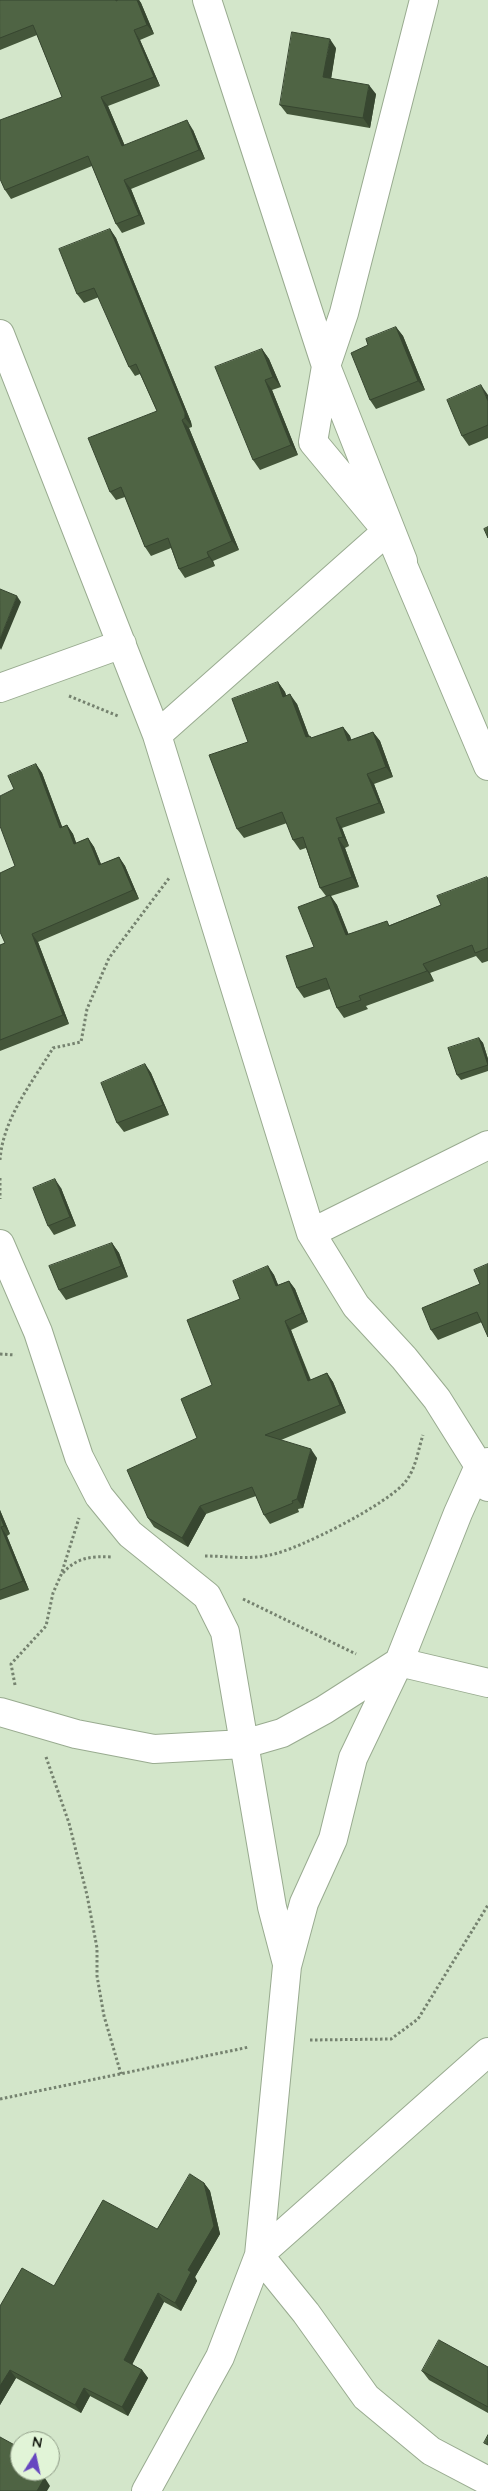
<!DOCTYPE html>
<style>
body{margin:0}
#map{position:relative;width:488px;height:2491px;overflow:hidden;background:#d3e6ca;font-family:Quicksand,sans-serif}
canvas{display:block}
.north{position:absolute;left:10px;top:2431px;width:50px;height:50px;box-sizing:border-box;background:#e1f4d7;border:1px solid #8f9c87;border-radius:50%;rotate:10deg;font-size:14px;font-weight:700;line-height:20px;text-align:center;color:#13190f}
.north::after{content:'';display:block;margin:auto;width:18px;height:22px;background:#6647c0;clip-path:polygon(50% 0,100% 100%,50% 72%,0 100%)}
</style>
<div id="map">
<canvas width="488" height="2491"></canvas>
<div class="north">N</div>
</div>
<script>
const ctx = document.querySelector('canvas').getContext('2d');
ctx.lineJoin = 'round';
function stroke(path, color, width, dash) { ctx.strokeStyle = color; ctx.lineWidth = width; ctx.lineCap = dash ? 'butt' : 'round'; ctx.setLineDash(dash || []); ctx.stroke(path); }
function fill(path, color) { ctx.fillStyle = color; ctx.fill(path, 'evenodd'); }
const minor = new Path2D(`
 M207,0L326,366L403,561
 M0,334L157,735L311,1233L356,1306L404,1358L437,1399L479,1466L488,1487
 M394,544L488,766
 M0,688L122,644
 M157,735L387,531L313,442L326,366L344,313L424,0
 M311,1233L488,1145
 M0,1244L38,1332L79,1457L99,1496L130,1534L207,1596L225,1632L272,1907L287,1964
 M0,1712L76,1734L154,1749L244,1744L282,1733L324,1710L399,1662L488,1683
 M488,2052L259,2255L306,2313L366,2397L431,2451L488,2481
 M146,2491L220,2357L259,2255L287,1966L304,1903L333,1839L353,1758L399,1662L458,1513L479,1466L488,1462`);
stroke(minor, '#99ab90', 30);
stroke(new Path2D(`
 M69,696L118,716
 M0,1160C3,1118 32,1083 53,1048L81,1042L87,1009L109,958L170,877
 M0,1178V1199
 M0,1354L15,1355
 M205,1556C227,1556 248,1560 270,1555C298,1550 390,1503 406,1481C416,1468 418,1450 423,1435
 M63,1573C77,1557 92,1556 112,1557
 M243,1599L356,1654
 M15,1685L11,1664L46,1626L53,1593L61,1575L79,1518
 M46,1757L69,1823L87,1895L97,1948V1976L104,2016L121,2074
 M310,2040L391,2039L418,2019L488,1905
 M0,2099L249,2047`), '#75826f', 3, [2.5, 2.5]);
stroke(minor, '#fff', 28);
fill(new Path2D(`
 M0,0H139L141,3L154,34L140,40L160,86L108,106L125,146L193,130L205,159L131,189L145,224L122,233L116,224L92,166L11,199L5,190L62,97L37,35L0,50Z
 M336,48L331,78L376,94L370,128L287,114L280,105Z
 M110,229L116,238L191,422L192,427L189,428L239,550L213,561L215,566L185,578L179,569L171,548L151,556L145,547L125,497L116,500L110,492L157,411L140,374L135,376L129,367L99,297L84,303L77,294Z
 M396,327L403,336L425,390L376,409L370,400L368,345Z
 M262,349L269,359L281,387L272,390L298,455L260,470L253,460Z
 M488,395V438L469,446L462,436Z
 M278,682L285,692L286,696L297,704L309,736L312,738L343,727L350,736L351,740L373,732L380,741L393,777L374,784L385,813L342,828L349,846L345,848L359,887L331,896L337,905L348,934L390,925L441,905L488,878V961L482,963L476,956L430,973L434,981L366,1006L368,1009L344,1018L337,1008L330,989L304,998L297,988L314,947L326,896L320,888L306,848L300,850L293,840L287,823L244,838L237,829L248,742Z
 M36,764L42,773L62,827L67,825L73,834L76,843L88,838L94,847L101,864L119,857L125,866L139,899L38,942L69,1024L0,1051V945L5,943L15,866L14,789Z
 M479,1038L483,1043L488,1059V1071L461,1080L457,1075Z
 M145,1064L151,1073L169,1115L124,1132L117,1123Z
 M61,1188L76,1226L54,1235L48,1226Z
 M112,1243L119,1253L128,1277L66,1300L59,1290Z
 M268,1266L274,1275L278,1285L289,1281L295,1289L308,1322L291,1330L311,1380L327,1373L333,1382L346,1413L281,1440L317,1458L303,1508L298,1509L299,1512L270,1524L264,1515L256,1496L206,1514L188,1547L154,1527L148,1518L197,1438L240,1299Z
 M480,1284L482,1322L438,1340L431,1330Z
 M0,1510L10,1534L7,1536L29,1590L0,1600Z
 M204,2183L210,2191L220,2234L195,2277L197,2281L181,2311L164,2302L132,2364L142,2370L148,2378L128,2416L90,2396L81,2413L16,2378L0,2405V2306L54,2286L157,2229Z
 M488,2367V2413L429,2380L422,2371Z`), '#44563a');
fill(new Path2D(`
 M137,0H139L141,3L154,34L147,25Z
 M134,30L140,40L160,86L154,77Z
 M330,39L336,48L330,86L323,77Z
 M369,85L376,94L370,128L363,118Z
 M101,97L108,106L129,156L122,146Z
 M187,120L193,130L205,159L199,150Z
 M124,180L131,189L145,224L139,215Z
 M110,229L116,238L191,422L192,427L185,418Z
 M396,327L403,336L425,390L418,381Z
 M262,349L269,359L281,387L273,377Z
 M265,380L272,390L298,455L291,445Z
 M481,385L488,395V401Z
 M182,420L189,428L239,550L232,541Z
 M207,552L213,561L215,566L209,557Z
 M17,596L21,602L1,650L0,648V639Z
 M278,682L285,692L290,706L283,697Z
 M290,694L297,704L313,747L306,737Z
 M343,727L350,736L355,750L348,741Z
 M373,732L380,741L393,777L386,767Z
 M36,764L42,773L66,837L60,828Z
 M367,774L374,784L385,813L379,803Z
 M336,818L342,828L349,846L343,837Z
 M67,825L73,834L80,853L74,844Z
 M88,838L94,847L105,874L99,865Z
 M338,838L345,848L359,887L352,877Z
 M119,857L125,866L139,899L133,890Z
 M330,895L337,905L353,945L346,935Z
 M32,934L38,942L69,1024L63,1015Z
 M423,964L430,973L434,981L427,971Z
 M479,1038L483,1043L488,1059V1065Z
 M145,1064L151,1073L169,1115L163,1105Z
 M55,1179L61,1188L76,1226L70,1217Z
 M112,1243L119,1253L128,1277L121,1266Z
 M268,1266L274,1275L282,1294L276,1286Z
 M289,1281L295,1289L308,1322L302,1313Z
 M285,1321L291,1330L314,1390L308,1381Z
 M327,1373L333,1382L346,1413L340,1405Z
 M311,1449L317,1458L303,1508L297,1499Z
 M200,1506L206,1514L188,1547L182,1538Z
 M0,1510L10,1534L4,1526L0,1516Z
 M1,1527L7,1536L29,1590L23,1581Z
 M204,2183L210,2191L220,2234L195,2277L197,2281L181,2311L175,2303L188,2270Z
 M158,2293L164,2302L130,2369L124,2360Z
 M10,2370L16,2378L0,2405V2386Z
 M142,2370L148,2378L128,2416L122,2407Z
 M84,2388L90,2396L81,2413L75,2405Z
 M39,2471H50L45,2478L50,2486L47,2491H37V2473Z`), '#374630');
const building = new Path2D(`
 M0,0H116V1L118,0H137L147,25L134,30L154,77L101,97L122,146L187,120L199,150L124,180L139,215L116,224L88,156L5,190L0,179V120L62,97L33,25L0,38Z
 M292,32L330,39L323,77L369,85L363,118L280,105Z
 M110,229L185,413V418L182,420L232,541L207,552L209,557L179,569L168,538L145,547L121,487L110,492L88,438L157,411L136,364L129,367L94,288L77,294L59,249Z
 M396,327L418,381L370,400L351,353L368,345L366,339Z
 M262,349L273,377L265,380L291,445L253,460L215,367Z
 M481,385L488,401V425L462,436L447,400Z
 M488,527V538L484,529Z
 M0,589L17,596L0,639Z
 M278,682L283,697L290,694L306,737L310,736L311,738L343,727L348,741L373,732L386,767L367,774L379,803L336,818L343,837L338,838L352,877L320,888L303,837L293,840L282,812L237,829L209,755L248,742L232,699Z
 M36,764L60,828L67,825L74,844L88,838L99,865L119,857L133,890L32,934L63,1015L0,1040V945L5,943L0,932V873L15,866L0,826V796L14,789L8,776Z
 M487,877L488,879V948L475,953L472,945L423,964L427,971L359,996L361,1000L337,1008L326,978L297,988L286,956L314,947L298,907L330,895L346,935L387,921L389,926L441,905L437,896Z
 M479,1038L488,1065L457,1075L448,1048Z
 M145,1064L163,1105L117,1123L101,1083Z
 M55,1179L70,1217L48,1226L33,1188Z
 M112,1243L121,1266L59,1290L49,1266Z
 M488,1264V1337L477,1312L431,1330L422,1308L480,1284L474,1270Z
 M268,1266L276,1286L289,1281L302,1313L285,1321L308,1381L327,1373L340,1405L265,1435L311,1449L297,1499L292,1501L293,1503L264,1515L252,1487L200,1506L182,1538L148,1518L127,1470L197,1438L181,1399L212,1385L187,1320L240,1299L233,1281Z
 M0,1516L4,1526L1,1527L23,1581L0,1590Z
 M190,2174L204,2183L214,2226L188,2270L191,2272L175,2303L158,2293L124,2360L142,2370L122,2407L84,2388L75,2405L10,2370L0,2386V2306L22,2268L54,2286L103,2200L157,2229Z
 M439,2340L488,2367V2407L422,2371Z
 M488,2435V2445L484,2443Z
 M0,2437L20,2448V2471H39L37,2473L45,2477L37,2491H0Z`);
fill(building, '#4f6444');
stroke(building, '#374630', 1);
</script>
